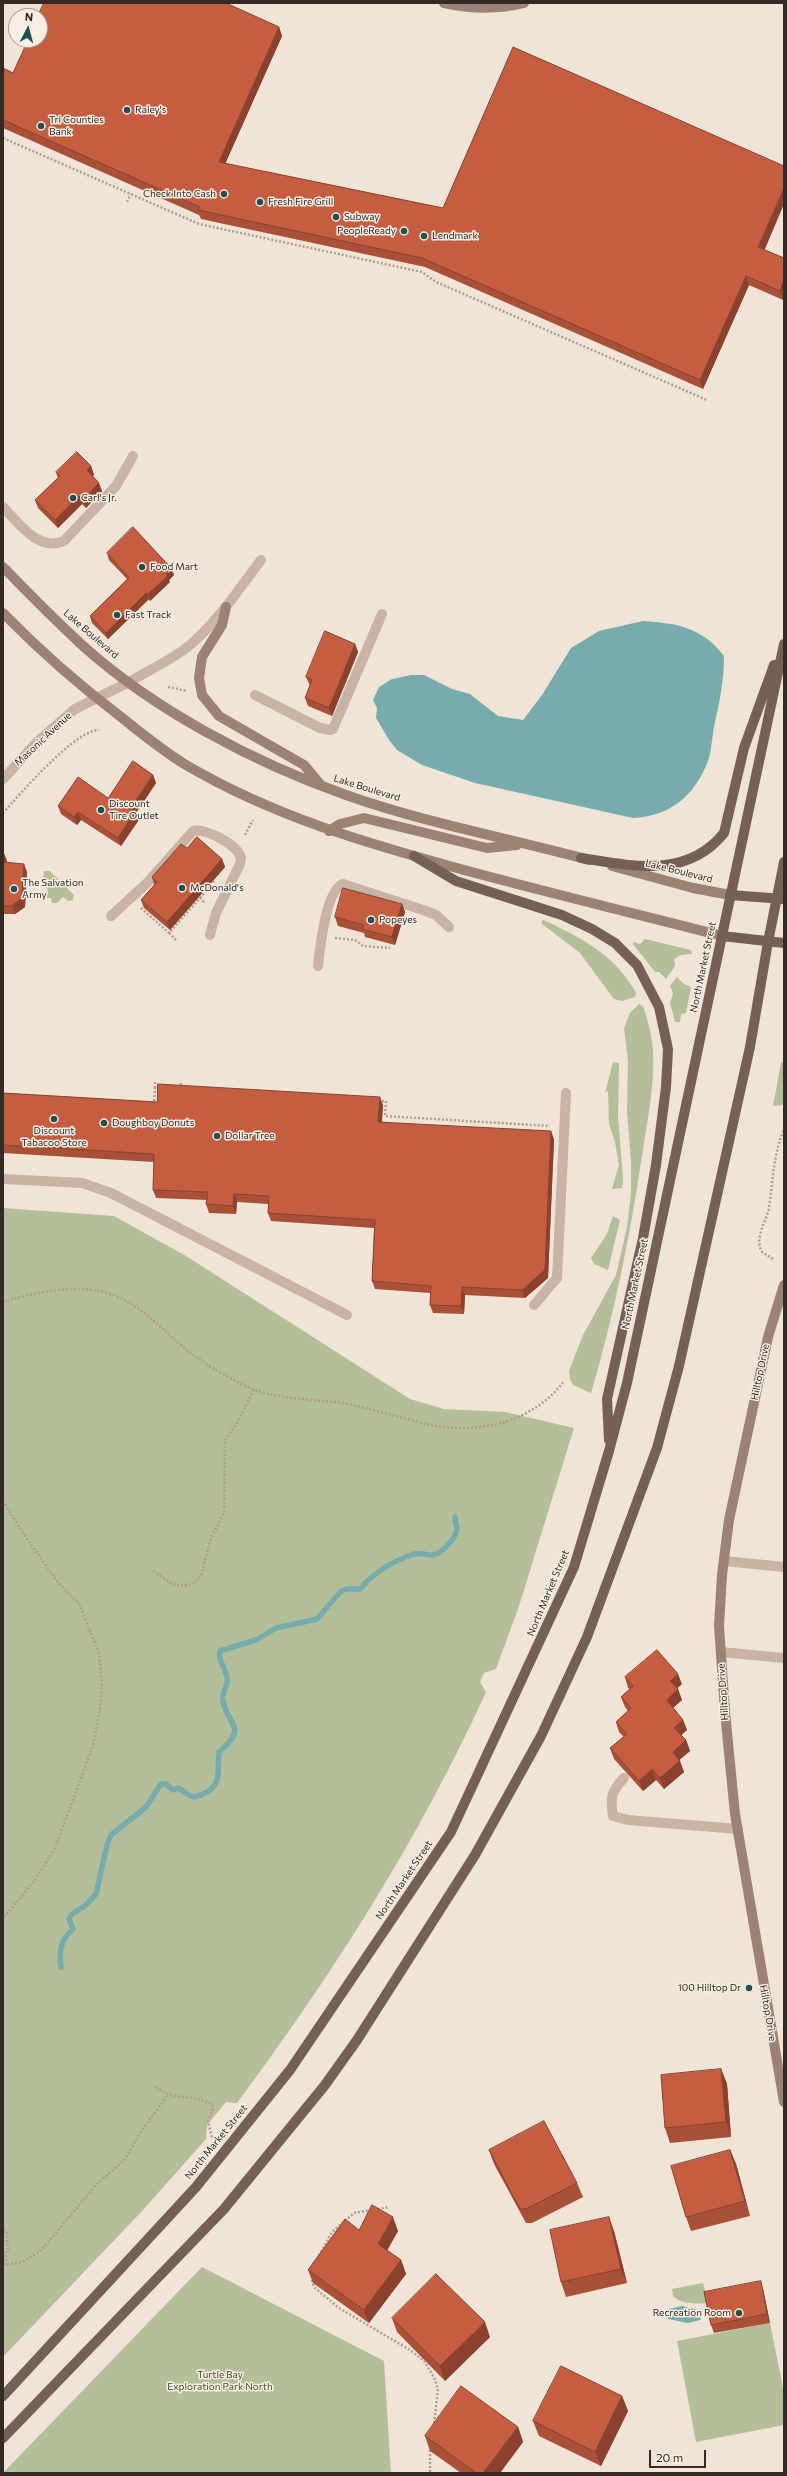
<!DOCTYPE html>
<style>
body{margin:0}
#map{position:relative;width:787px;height:2476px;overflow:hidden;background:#f0e4d7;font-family:Commissioner,sans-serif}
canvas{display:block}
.frame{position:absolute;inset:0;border:4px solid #332925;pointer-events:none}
.north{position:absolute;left:8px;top:8px;width:40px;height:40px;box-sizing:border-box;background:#f8eee3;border:1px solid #a99f97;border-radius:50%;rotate:6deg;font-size:11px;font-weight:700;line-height:16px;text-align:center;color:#332925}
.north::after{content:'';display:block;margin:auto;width:14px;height:18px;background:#1c5254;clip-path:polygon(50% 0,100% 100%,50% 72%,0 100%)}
.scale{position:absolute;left:649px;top:2450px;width:57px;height:18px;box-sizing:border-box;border:2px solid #332925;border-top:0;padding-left:5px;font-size:12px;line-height:14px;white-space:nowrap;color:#332925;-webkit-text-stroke:3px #f8eee3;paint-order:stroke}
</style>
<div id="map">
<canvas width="787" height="2476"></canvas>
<div class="frame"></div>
<div class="north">N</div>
<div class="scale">20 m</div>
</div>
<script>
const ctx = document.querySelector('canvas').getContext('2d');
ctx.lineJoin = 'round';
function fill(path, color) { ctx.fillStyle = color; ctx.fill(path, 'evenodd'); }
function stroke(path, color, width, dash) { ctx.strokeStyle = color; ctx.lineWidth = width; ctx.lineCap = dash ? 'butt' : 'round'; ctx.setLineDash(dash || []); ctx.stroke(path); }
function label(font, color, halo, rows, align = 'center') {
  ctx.font = font + ' Commissioner,sans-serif'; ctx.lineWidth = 3; ctx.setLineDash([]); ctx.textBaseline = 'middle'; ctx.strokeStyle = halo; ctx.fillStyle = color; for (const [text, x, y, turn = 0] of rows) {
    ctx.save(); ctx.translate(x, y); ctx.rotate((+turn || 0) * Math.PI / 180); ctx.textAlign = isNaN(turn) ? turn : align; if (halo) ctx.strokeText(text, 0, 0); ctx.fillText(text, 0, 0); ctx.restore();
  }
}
fill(new Path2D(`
 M44,871H50L74,895L73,900L68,901L63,897L57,903H52L51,898H47L48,882L43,881Z
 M542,920C548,921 556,926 562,929C593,944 619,962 636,993L635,997L622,1001L614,999L580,953L542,924Z
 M645,939L691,950L692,954L681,955L674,959L675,966L666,979L659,972H655L633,944L634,942L640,944Z
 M677,977L684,984L691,987L686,1013L681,1014L680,1022H675L670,1003L673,993L670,986Z
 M639,1004L643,1006C648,1021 652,1035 653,1051C655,1085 647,1122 642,1156C630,1236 614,1316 591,1393L573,1385L570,1379L569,1371L583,1335L616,1275L627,1227L631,1194V1162L627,1111L628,1061L624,1028L630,1013Z
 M784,1061V1105L773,1106L781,1063Z
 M613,1062L619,1063L618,1116L623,1180L622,1188L612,1189L619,1165L615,1142L609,1124L608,1091L605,1093Z
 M3,1208L114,1216L186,1256L410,1399L444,1409L505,1412L574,1428L519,1606L496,1669L484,1673L480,1682L486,1692C419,1839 333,1974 237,2103L226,2102L207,2125L206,2139L143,2210L3,2357Z
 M613,1216L620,1220L608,1270L594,1264L591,1258L607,1234Z
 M202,2267L384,2361L391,2473H3Z
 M703,2283L708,2303C696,2304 681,2304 673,2296L672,2289Z
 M770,2323L784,2393V2425L696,2442L677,2341Z`), '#b3bf98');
fill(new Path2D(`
 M643,621C677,623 703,628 724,656C724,679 720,700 715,722C712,735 712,749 708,761C694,797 670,816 633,818L475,783L422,765L397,750L389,740L376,718L377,708L373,700L379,687L392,679L411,675H424L452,689L470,694L498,716L523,720L542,695L571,648L599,631Z
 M682,2306L698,2310L702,2316L700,2320L688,2323L668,2319L667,2312L669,2309Z`), '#77acad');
stroke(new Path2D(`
 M61,1967C59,1952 60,1940 73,1929L69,1919L72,1914L85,1906L96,1894L107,1845L111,1835L146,1807L161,1784H166L173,1790L178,1788C182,1790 186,1794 191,1796C195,1798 199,1796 203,1794C223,1786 217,1769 219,1752C249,1726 228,1727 223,1701C221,1693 229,1686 227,1677C226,1669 217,1660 220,1651L256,1640L276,1628L317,1619L341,1591L347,1589H360C374,1572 393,1561 414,1554C421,1552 425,1555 432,1555C441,1555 456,1538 457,1529C457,1526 455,1521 455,1517`), '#77acad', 5.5);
stroke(new Path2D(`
 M3,138L199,224L422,272L436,282L707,400
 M127,202L131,194
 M168,687L187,691
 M3,813C20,794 75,730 99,730
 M245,835L253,820
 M200,898L214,881
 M141,908L169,933L200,898L205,903
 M169,933L176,940
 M335,938L355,940L363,946L390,948
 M155,1088V1082
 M180,1089L181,1083
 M378,1101H386L385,1116L550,1126
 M154,1105L155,1088H161
 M773,1259L762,1252C754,1238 766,1222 769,1208C773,1181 773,1155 784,1129
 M3,1302C39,1291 85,1281 120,1298C146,1310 166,1333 188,1351C205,1364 224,1375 243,1385C277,1401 312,1398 348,1404C374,1409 400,1418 426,1424C476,1435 532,1424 564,1381
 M3,1501L23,1533L57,1581L79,1604L99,1653L102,1683L100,1709L93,1746L55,1848L36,1878L3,1919
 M153,1571L173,1584L183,1586L194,1583L201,1576L211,1538L224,1513L225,1440L237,1423L254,1389
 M156,2087C172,2101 194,2094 212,2104L213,2108L208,2121L212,2138
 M3,2230L6,2231L8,2248L5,2254V2265L21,2262L38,2253L45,2246L95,2186L125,2159L141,2131L168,2095
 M317,2259L332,2232L354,2213L389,2207
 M312,2276V2282L315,2288L339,2308L410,2350L424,2361L434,2377L438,2389L434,2425
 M430,2446V2473`), '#b49d8e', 2.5, [2, 2]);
stroke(new Path2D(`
 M3,507C19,524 39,552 64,541L116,486L133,456
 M129,682C149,670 172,660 190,645C218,621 239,589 261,560
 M255,695L320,728L330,730L333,729L382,614
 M111,916L147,883L193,831C206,828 238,845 241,858L240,864L216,913L210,935
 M318,966C320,948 326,890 343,884L423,910L436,915L449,927
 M3,1179L82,1183L111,1193L347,1315
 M534,1305L557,1278L566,1093
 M724,1561L784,1567
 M721,1652L784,1658
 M624,1778C611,1792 610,1797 613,1816L628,1820L738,1829`), '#c8b3a4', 10);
stroke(new Path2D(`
 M3,779L38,741L75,709L129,682`), '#c8b3a4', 10);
stroke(new Path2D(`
 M444,3C471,9 496,10 524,3
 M3,567C29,594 55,620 82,645C154,710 255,763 346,795C425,823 508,838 589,860
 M226,607L222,625L202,657L199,678L202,695L219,716L304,765L320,784
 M3,613C40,651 79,685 121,717C142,734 163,751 186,765C275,817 366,843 464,870C550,893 636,914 722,936
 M329,831L340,824L364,818L487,848L517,845
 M612,866L693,888L730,895
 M784,1285L768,1337L729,1520L722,1575L719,1626L725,1712L735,1814L784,2102`), '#9b8275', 10);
stroke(new Path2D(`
 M414,856L456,881L562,915L592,929L615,943L637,965L659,1007L668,1049L666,1087L656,1165L643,1238L607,1399L609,1440
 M581,858C632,866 687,879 724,833L744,748L774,665
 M730,895L784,899
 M722,936L784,943
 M3,2396L196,2187L290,2070L451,1832L574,1567L609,1451L627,1383L784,644
 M3,2438L224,2209L325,2085L357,2040L475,1855L541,1736L587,1637L657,1448L679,1366L750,1047L768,942L784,862`), '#756056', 10);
fill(new Path2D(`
 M279,27L282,36L225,164L443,208L764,250L784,258V297L783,300L749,285L703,389L425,267L201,219L199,215L3,128V68L13,73Z
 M91,466L94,475L92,476L102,491L86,508L82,504L58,528L38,508L35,500L58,478L56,472Z
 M107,553L174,575L169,580L170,582L150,601L149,599L108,639L92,623L90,616L127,579L109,560Z
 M355,644L358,652L332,716L308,706L305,698L310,686L306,677Z
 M153,775L156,783L136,813L138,821L121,846L81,820L77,825L61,814L58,806L108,798Z
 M187,848L222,859L225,867L170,930L144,908L141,900L154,885L152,877Z
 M3,853L7,861V863L27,872L25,907L15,914H3Z
 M402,904L405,912L395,945L365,937L364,933L338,926L335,917Z
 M3,1093L157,1102L383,1105L382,1122L554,1139L548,1278L525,1298L465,1295L464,1314L433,1313L430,1305V1293L375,1289L372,1281L374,1228L271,1221L268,1213V1204L237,1202L236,1214L209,1213L206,1204L207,1200L156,1198L153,1190L154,1162L3,1153Z
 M625,1677L682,1684L677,1688L682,1700L673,1708L683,1720L687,1730L681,1735L686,1740L690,1751L679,1760L684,1772L664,1789L656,1780L643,1791L614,1759L610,1748L624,1737L619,1732L616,1722L628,1711L625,1707L621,1697L630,1689L628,1688Z
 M721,2069L727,2084L731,2137L670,2143L665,2128Z
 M489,2150L577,2183L583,2197L532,2223H526L494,2164Z
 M730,2150L736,2164L750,2216L691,2231L686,2217Z
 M359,2230L398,2231L387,2250L401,2260L406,2274L369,2323L313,2283L308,2270Z
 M614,2231L627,2283L566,2297L561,2282Z
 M763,2289L770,2323L714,2333L711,2325Z
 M392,2318L490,2337L445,2381L397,2332Z
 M622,2396L628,2411L601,2466L539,2436L533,2421Z
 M518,2427L523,2442L500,2473H461L430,2451L425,2436Z`), '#a95038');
fill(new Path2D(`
 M279,27L282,36L222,171L219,162Z
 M784,188V204L762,256L758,247Z
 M746,276L749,285L703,389L700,380Z
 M784,279V297L783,300L780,291Z
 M91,466L94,475L90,479L87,470Z
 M99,483L102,491L86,508L83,500Z
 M79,496L82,504L58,528L55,520Z
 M172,569L174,575L169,580L170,582L150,601L148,594Z
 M146,593L149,599L108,639L106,633Z
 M355,644L358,652L332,716L329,708Z
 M153,775L156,783L136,813L138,821L121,846L118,838L130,809Z
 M78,812L81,820L77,825L74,817Z
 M4,853L7,861L6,870L3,863Z
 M222,859L225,867L170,930L167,922Z
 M24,864L27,872L25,907L15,914L12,906Z
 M402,904L405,912L395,945L392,937Z
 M380,1097L383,1105L381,1130L378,1122Z
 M551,1131L554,1139L548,1278L525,1298L522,1290Z
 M234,1194L237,1202L236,1214L233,1206Z
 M462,1287L465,1295L464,1314L461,1306Z
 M678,1674L682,1684L674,1691L670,1681Z
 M678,1689L682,1700L670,1710L667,1700Z
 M683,1720L687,1730L678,1738L674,1728Z
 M686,1740L690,1751L677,1762L673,1752Z
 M680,1761L684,1772L664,1789L660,1778Z
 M652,1769L656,1780L643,1791L639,1781Z
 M721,2069L727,2084L731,2137L726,2122Z
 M730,2150L736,2164L750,2216L745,2201Z
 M393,2217L398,2231L383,2258L378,2244Z
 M609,2217L614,2231L627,2283L621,2269Z
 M401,2260L406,2274L369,2323L364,2310Z
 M761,2281L763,2289L770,2323L767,2314Z
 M485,2322L490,2337L445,2381L440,2366Z
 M622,2396L628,2411L601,2466L595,2452Z
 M518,2427L523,2442L500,2473H483Z`), '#8a412e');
const building = new Path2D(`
 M44,3H226L279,27L219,162L443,208L513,47L784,166V188L758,247L784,258V279L780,291L746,276L700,380L422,258L198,210L200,207L3,120V68L13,73L28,40H40V16H38Z
 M77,452L91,466L87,470L99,483L83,500L79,496L55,520L35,500L60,476L56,472Z
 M133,527L172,569L166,574L168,576L148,594L146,593L106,633L90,616L129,578L107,553Z
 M325,631L355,644L329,708L305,698L312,680L306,677Z
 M133,761L153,775L130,809L135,812L118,838L78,812L74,817L58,806L78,777L108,798Z
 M197,837L222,859L167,922L141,900L157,882L152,877L181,844L187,848Z
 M3,862L24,864L22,898L12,906H3Z
 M343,888L402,904L392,937L362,929L364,925L335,917Z
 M158,1084L380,1097L378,1122L551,1131L545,1270L522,1290L462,1287L461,1306L430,1305L431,1286L372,1281L375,1220L268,1213L269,1196L234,1194L233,1206L206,1204L208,1192L153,1190L154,1154L3,1145V1093L157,1102Z
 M657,1650L678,1674L670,1681L678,1689L667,1700L683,1720L674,1728L686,1740L673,1752L680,1761L660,1778L652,1769L639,1781L610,1748L627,1734L616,1722L631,1708L621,1697L633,1686L625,1677Z
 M721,2069L726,2122L665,2128L661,2075Z
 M544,2121L577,2183L526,2209H520L489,2150Z
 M730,2150L745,2201L686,2217L671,2166Z
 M372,2205L393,2217L378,2244L401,2260L364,2310L308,2270L345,2219L359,2230Z
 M609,2217L621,2269L561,2282L550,2230Z
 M436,2274L485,2322L440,2366L392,2318Z
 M761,2281L767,2314L711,2325L704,2292Z
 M561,2366L622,2396L595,2452L533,2421Z
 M461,2386L518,2427L483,2473H476L425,2436Z`);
fill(building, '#c55d41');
stroke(building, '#8a412e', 1);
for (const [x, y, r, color] of [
 [127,110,4,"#1c5254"],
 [41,126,4,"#1c5254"],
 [224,194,4,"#1c5254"],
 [260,202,4,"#1c5254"],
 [336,217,4,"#1c5254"],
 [404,231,4,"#1c5254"],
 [424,236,4,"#1c5254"],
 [73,498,4,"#1c5254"],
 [142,567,4,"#1c5254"],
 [117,615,4,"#1c5254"],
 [101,810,4,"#1c5254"],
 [182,888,4,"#1c5254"],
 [14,889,4,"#1c5254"],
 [371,920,4,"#1c5254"],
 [54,1119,4,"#1c5254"],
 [104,1123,4,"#1c5254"],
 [217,1136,4,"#1c5254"],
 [749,1988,4,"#1c5254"],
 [739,2313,4,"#1c5254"]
]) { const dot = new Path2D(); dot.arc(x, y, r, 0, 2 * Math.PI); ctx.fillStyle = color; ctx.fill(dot); stroke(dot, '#f8eee3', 1.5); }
label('10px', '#332925', '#f8eee3', [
 ["Raley's",135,110],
 ["Tri Counties",49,120],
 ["Bank",49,132],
 ["Check Into Cash",216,194,"right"],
 ["Fresh Fire Grill",268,202],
 ["Subway",344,217],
 ["PeopleReady",396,231,"right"],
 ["Lendmark",432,236],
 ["Carl's Jr.",81,498],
 ["Food Mart",150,567],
 ["Fast Track",125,615],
 ["Discount",109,804],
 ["Tire Outlet",109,816],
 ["The Salvation",22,883],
 ["Army",22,895],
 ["McDonald's",190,888],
 ["Popeyes",379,920],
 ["Doughboy Donuts",112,1123],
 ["Discount",54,1131,"center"],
 ["Tabacoo Store",54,1143,"center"],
 ["Dollar Tree",225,1136],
 ["100 Hilltop Dr",741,1988,"right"],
 ["Recreation Room",731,2313,"right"]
], 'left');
label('10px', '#332925', '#f8eee3', [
 ["Lake Boulevard",91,634,41],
 ["Masonic Avenue",43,739,-43],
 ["Lake Boulevard",367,788,17],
 ["Lake Boulevard",679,871,14],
 ["North Market Street",703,967,-78],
 ["North Market Street",635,1284,-78],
 ["Hilltop Drive",760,1372,-78],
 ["North Market Street",548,1593,-67],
 ["Hilltop Drive",723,1692,-94],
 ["North Market Street",404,1880,-56],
 ["Hilltop Drive",768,2013,80],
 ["North Market Street",216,2142,-51]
]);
label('10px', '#445129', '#f8eee3', [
 ["Turtle Bay",220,2375],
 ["Exploration Park North",220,2387]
]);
</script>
